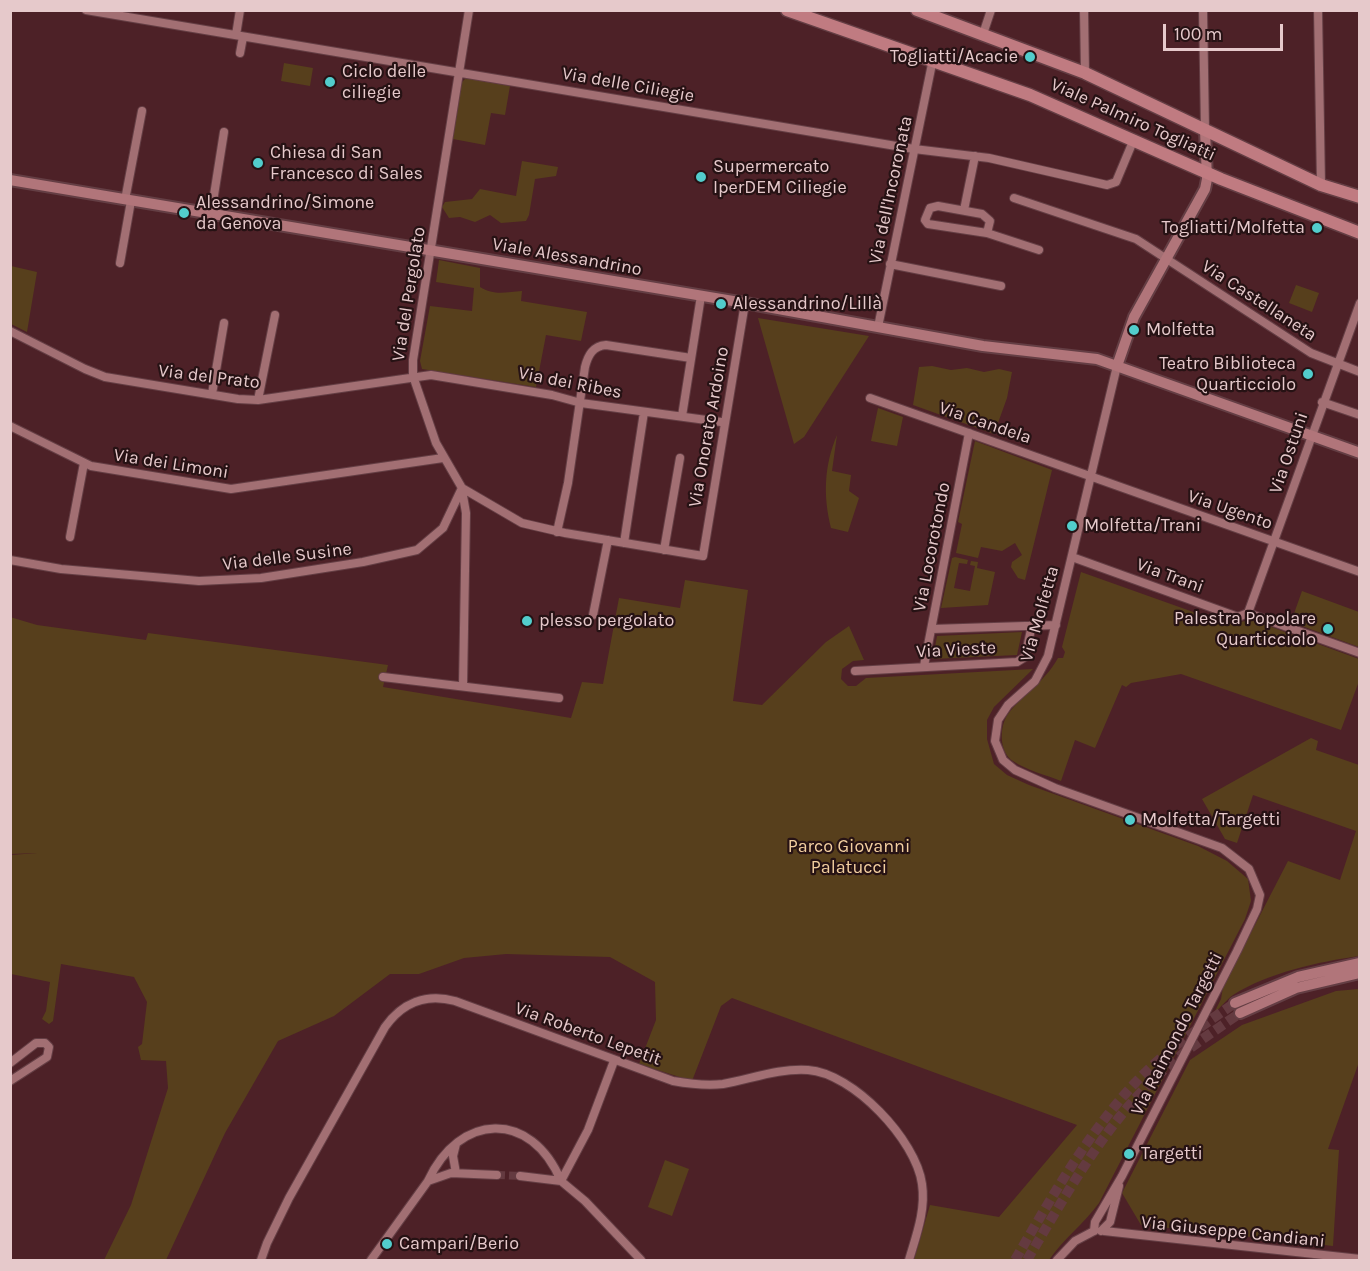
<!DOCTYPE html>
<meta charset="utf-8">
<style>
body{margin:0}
#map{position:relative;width:1370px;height:1271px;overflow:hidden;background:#4d2127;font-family:Karla,sans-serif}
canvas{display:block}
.frame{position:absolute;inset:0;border:12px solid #e6c9cb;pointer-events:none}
.scale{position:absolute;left:1163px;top:24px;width:120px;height:27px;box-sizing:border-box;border:3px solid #e6c9cb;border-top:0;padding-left:8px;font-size:18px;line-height:21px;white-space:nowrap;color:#e6c9cb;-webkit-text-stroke:4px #261214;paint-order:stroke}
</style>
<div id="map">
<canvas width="1370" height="1271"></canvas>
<div class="frame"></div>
<div class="scale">100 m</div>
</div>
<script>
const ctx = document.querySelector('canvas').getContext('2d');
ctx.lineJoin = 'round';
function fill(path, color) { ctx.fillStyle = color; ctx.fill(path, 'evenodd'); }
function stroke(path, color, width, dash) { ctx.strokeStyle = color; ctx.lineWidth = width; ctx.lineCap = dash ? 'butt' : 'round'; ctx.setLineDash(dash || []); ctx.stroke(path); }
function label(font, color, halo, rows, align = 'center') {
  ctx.font = font + ' Karla,sans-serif'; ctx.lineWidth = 4.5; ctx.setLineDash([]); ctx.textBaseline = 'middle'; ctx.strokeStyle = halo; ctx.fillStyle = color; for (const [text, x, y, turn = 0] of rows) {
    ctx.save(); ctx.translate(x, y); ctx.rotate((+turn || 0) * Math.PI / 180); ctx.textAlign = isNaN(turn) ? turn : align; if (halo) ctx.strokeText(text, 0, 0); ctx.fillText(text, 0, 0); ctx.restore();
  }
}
fill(new Path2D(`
 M284,63L313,68L310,86L281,81Z
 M466,78L510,86L505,115L491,113L485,145L453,139L461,83Z
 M522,161L558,167L556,176L535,179L529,215L526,221L501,223L490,215L475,222L460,217L449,218L442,207L445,202L472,199L480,189L516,196Z
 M439,260L480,268V287C494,296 507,292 522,291L521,301L587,312L581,341L546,335L536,387L422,369L420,361L430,306L472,311L474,288L436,282Z
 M11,266L37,272L27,332L11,324Z
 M1296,285L1319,293L1312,312L1289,303Z
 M758,318L869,336L804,437L794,444Z
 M932,366L951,370L967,368L984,372L999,369L1012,372L1007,398L994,434L913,405L919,367Z
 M878,408L903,417L897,446L871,441Z
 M837,435L832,471L851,475L849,491L859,498L848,532L831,528C823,496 824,466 837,435Z
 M975,441L1052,470L1025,580L1018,578L1011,567L1012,562L1022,555L1015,543L1002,551L981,547L978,558L956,553L962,524L958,522Z
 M955,557L968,560L967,564L959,563L954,588L970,591L975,566L970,565L971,561L978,562L977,568L995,572L988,605L941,608L952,558Z
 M1081,572L1227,624L1252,620L1359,659V681L1341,730L1181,674L1131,683L1126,687L1122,685L1095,748L1075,740L1061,781C1046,775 1026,770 1013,761C999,752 999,727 1008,714C1024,693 1044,683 1058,658H1063L1065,652L1062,647Z
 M685,580L748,590L733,701L762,705L826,642L849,626L864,660L853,661L842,669L841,679L848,686H856L866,678L1033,669L994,707L987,720V739L994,764L1007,775L1029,785L1198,846L1227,861L1248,879L1251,901L1245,919L1099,1203C1084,1224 1063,1239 1049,1260H914L930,1205L999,1217L1077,1125L732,998L721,1006L692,1081L639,1064L656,1020L655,982L610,957L506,954L464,958L419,974H390L334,1016L278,1041L225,1133L166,1260H104L131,1205L168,1088L166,1061L141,1060L138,1047L142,1044L147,1002L134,977L61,964L53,1021L49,1024L42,1019L46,1011L50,982L11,974V855L37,853L11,854L10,617L37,625L146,640L148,633L388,665L383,687L571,718L582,682L603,684L619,598L680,608Z
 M1302,591L1359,612V647L1291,622Z
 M1022,632L1017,655L933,659L937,636Z
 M1311,738L1318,741L1316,750L1359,765V956C1318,962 1270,972 1233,995C1226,1000 1219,1009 1213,1015L1221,999L1223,987L1288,861L1340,880L1356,831L1253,795L1237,843L1225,839L1202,799Z
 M1359,989V1062L1328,1149L1339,1150L1333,1246L1141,1225L1122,1193L1190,1060L1242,1025L1336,991Z
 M665,1160L689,1169L672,1216L648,1207Z`), '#573f1c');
stroke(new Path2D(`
 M497,1175L520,1176`), '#643a40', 8, [8, 4]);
stroke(new Path2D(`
 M1015,1260C1050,1200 1087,1134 1135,1083C1164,1052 1200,1027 1235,1003
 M1027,1260C1064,1198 1101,1131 1153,1080C1179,1054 1210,1034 1240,1013`), '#643a40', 10, [10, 5]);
const street = new Path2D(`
 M86,10L914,149L989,158L1107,185L1116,182L1134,139
 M469,10L413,360V376L436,443L462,488L522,523L565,533L703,556L745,303
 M1084,10L1085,73
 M1203,10L1205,130
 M1318,10L1321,185
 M983,34L991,10
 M236,35L240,10
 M240,53L243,37
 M1014,198L1136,239L1311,353L1360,372
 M125,200L142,111
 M938,206L982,214L990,221L987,233L928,224L925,220L930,208Z
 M964,210L975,156
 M211,214L224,132
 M987,233L1039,250
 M120,263L131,201
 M890,264L1001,286
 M878,327L933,59
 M10,331L85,369L105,377L238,399L258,400L431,375L552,395L581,403L721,422
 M212,394L224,323
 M870,398L1360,572
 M258,400L275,315
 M1322,402L1360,415
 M682,416L701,296
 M10,426L91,466L231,489L443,458
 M462,490L466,513L463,686
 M557,532L568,483L585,367C588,355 593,346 606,345L691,358
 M70,537L84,463
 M624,543L644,412
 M664,550L680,458
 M1072,557L1238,617L1248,613L1360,653
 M10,560L61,569L199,581L261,578L363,562L417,550L443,528L462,488
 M1248,613L1360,303
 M593,615L608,540
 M932,629L1056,625
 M924,666L969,433
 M855,671L1017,662L1025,657L1032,625
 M383,677L559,698
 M10,1063L36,1043H45L49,1047L47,1057L10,1081
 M456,1144L453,1156L456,1173
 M520,1176L561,1181L585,1201L641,1260
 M428,1181C459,1113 531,1109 561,1181
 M561,1181L588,1130L614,1061
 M1094,1231L1095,1222L1122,1176L1237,951L1257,909L1260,895L1249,869L1222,848L1055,788L1015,770L1003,760L995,741L998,720L1008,705L1035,681L1048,656L1117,366
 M1101,1231L1110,1222L1119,1186
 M1104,1231L1360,1259
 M261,1260L267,1243L289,1198L385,1027C402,1003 426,993 455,1001L673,1081C690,1084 706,1086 723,1084C751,1079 779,1068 808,1070C853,1073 916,1140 922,1184C926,1210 916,1236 909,1260
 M371,1260L428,1181L451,1173L497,1175
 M1057,1260L1075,1241L1094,1231`);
const secondary = new Path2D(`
 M10,180L745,303L983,346L1097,359L1360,453
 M1117,366L1134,317L1205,189L1207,179L1205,130
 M1235,1003L1298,977L1360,963
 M1240,1013L1296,988L1360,973`);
const primary = new Path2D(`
 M787,10L1030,95L1221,179L1360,233
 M917,10L1085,73L1321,185L1360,197`);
stroke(street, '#643e44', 10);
stroke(secondary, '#643e44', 14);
stroke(primary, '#643e44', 15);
stroke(street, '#a26f73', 8);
stroke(secondary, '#b1757a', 10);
stroke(primary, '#c07b81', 12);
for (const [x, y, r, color] of [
 [1030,57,6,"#52cdcc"],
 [330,82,6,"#52cdcc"],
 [258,163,6,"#52cdcc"],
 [701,177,6,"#52cdcc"],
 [184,213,6,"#52cdcc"],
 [1317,228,6,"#52cdcc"],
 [721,304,6,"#52cdcc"],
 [1134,330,6,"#52cdcc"],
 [1308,374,6,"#52cdcc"],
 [1072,526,6,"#52cdcc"],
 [527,621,6,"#52cdcc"],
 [1328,629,6,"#52cdcc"],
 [1130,820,6,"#52cdcc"],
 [1129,1154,6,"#52cdcc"],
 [387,1244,6,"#52cdcc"]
]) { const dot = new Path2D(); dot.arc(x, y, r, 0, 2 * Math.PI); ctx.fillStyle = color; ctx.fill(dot); stroke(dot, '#261214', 2); }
label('18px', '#e6c9cb', '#261214', [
 ["Togliatti/Acacie",1018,57,"right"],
 ["Ciclo delle",342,72],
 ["ciliegie",342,93],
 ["Chiesa di San",270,153],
 ["Francesco di Sales",270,174],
 ["Supermercato",713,167],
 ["IperDEM Ciliegie",713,188],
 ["Alessandrino/Simone",196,203],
 ["da Genova",196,224],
 ["Togliatti/Molfetta",1305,228,"right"],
 ["Alessandrino/Lillà",733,304],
 ["Molfetta",1146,330],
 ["Teatro Biblioteca",1296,364,"right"],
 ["Quarticciolo",1296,385,"right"],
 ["Molfetta/Trani",1084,526],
 ["Palestra Popolare",1316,619,"right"],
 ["Quarticciolo",1316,640,"right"],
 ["plesso pergolato",539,621],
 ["Molfetta/Targetti",1142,820],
 ["Targetti",1141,1154],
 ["Campari/Berio",399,1244]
], 'left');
label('18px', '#e6c9cb', '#261214', [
 ["Via delle Ciliegie",628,85,10],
 ["Viale Palmiro Togliatti",1133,120,24],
 ["Via dell'Incoronata",891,190,-78],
 ["Viale Alessandrino",567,257,10],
 ["Via del Pergolato",409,294,-81],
 ["Via Castellaneta",1259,301,33],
 ["Via del Prato",209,377,7],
 ["Via dei Ribes",570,383,11],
 ["Via Candela",985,423,19],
 ["Via Onorato Ardoino",709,427,-80],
 ["Via Ostuni",1289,453,-71],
 ["Via dei Limoni",171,464,9],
 ["Via Ugento",1230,510,19],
 ["Via Locorotondo",932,547,-79],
 ["Via delle Susine",287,557,-7],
 ["Via Trani",1170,576,20],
 ["Via Molfetta",1040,614,-74],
 ["Via Vieste",956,650,-3],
 ["Via Roberto Lepetit",588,1034,20],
 ["Via Raimondo Targetti",1177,1034,-63],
 ["Via Giuseppe Candiani",1233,1232,6]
]);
label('18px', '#f3cfa0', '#261214', [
 ["Parco Giovanni",849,847],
 ["Palatucci",849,868]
]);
</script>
